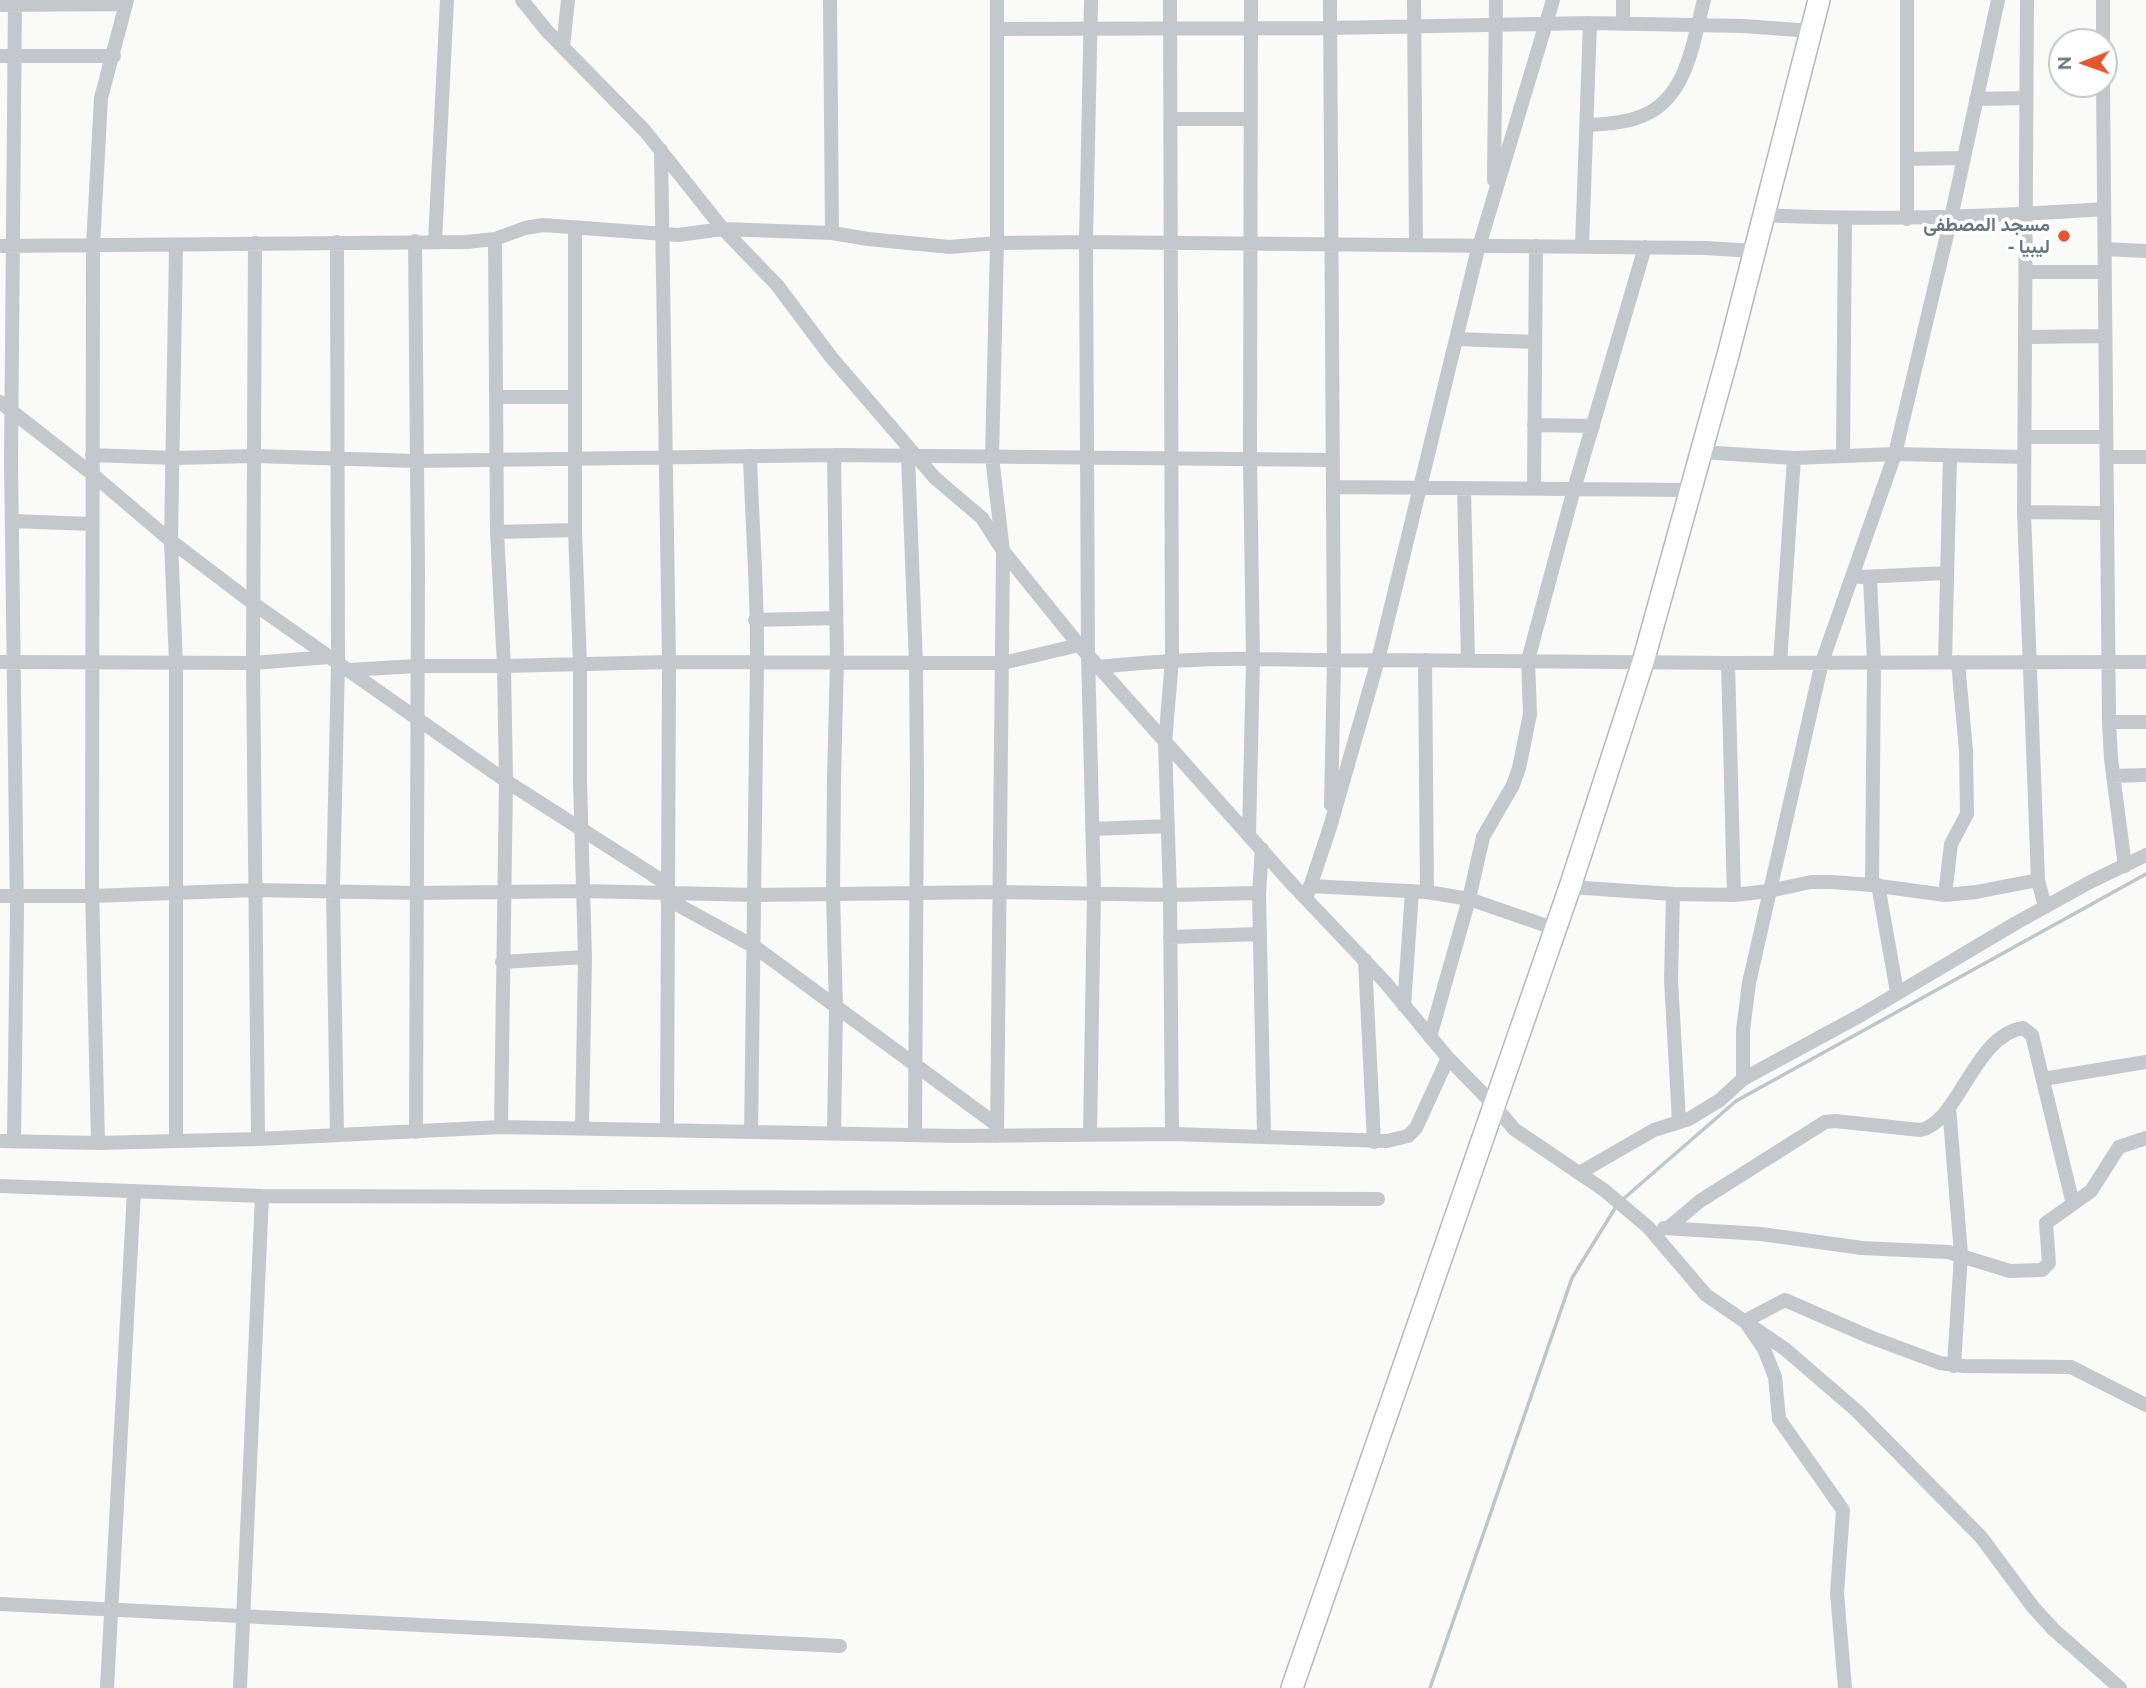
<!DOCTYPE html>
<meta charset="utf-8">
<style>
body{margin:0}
#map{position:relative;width:2146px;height:1688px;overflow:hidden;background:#fafaf8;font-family:Ubuntu,sans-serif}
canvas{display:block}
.north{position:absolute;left:2048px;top:28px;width:70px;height:70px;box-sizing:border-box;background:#fff;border:2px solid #c1c8cd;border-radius:50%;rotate:269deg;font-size:19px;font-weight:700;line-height:28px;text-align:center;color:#657683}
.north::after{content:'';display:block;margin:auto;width:24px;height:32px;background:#e4572e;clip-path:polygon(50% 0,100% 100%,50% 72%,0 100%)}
</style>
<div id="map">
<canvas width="2146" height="1688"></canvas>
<div class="north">N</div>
</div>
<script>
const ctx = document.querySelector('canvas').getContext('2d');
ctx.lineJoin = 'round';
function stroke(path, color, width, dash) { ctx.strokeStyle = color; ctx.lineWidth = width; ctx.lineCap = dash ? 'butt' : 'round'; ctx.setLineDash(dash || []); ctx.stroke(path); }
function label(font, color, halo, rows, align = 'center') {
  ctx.font = font + ' Ubuntu,Vazirmatn,sans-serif'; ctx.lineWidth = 7; ctx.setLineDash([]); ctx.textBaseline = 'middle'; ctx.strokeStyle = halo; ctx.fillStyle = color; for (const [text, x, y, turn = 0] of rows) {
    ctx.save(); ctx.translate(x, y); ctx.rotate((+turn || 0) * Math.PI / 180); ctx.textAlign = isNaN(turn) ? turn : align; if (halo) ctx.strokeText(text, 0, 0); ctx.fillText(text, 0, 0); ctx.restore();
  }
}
stroke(new Path2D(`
 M1622,1200L1736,1101L2146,874
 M1430,1688L1572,1278L1617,1205`), '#bbc7cb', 3.5);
const highway = new Path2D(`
 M1292,1688L1570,887L1643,662L1728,355L1819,0`);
stroke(highway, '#b4b9bd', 24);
stroke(new Path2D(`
 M522,0L547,31L645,131L723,229L777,285L831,357L935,478L982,518L1003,551L1079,645L1292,884L1385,982L1448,1058L1494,1105L1514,1129L1604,1190L1648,1227L1706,1295L1785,1349L1857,1411L1981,1537L2033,1607L2054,1630L2120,1688
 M830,0L832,233
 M1170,0L1172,660L1165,743L1170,895L1172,1134
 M1330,0L1334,662L1331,805
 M1414,0L1416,245
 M2027,0L2024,512L2038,880L2045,907
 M2103,0V42
 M0,5L126,4
 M1623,24V0
 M997,29L1329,28L1590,23L1744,26L1811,31
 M563,47L568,0
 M0,56H114
 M2103,84L2109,722L2111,759L2125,866
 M1976,99L2026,98
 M1171,119H1250
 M1588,125C1605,124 1625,123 1642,116C1687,99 1693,42 1704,0
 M661,150L669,662L667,1129
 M1907,159L1964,158
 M1494,180L1496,0
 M1763,215C1879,221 1989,217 2104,209
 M1907,219V0
 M575,228V530L580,664V781L585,957L582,1127
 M495,239L497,532L504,666L506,781L501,1127
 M415,241L418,571L416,1132
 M337,242L338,662L333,891L337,1135
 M435,242L447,0
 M255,243L253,663L258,1139
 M0,246L466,242L495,239L525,228L543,225L678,235L723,229L832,233L868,239L950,247L997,243L1086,242L1705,248L1754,251
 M1582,246L1590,23
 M2105,249L2146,251
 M2027,272H2105
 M2027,337L2105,336
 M1456,339L1535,342
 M497,397H575
 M0,402L91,473L171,541L254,604L506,781L667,884
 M1534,425L1593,426
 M2025,437H2106
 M1701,452L1794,458L1895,454L2024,457
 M92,455L174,458L254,456L416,461L834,455L1333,460
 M834,455L837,661L834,778L833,893L836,1009L834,1134
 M750,456C752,525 758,595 757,663C755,820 754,976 751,1132
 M1843,456L1845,219
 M908,457L916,664L917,785L915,1135
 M2107,457H2146
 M1333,487L1691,490
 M1464,488L1468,660
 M1534,488L1536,246
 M2024,512L2107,513
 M12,521L91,524
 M497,532L575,530
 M1860,577L1947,573
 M1870,578L1874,662L1872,885
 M755,620L836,618
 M1425,660L1427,892
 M0,662L253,663L329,657
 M1945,662L1950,456
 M1728,663L1734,895
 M1780,663L1794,458
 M1098,667C1150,662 1202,658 1254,659C1296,659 1336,662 1378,660L1728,663L2146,662
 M349,670L416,666H504L669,662L1003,663L1079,645
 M2109,722H2146
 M2113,776L2146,775
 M1092,829L1168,826
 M1249,835L1253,659L1250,459L1251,0
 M1262,849L1259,893L1264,1136
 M1878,885L1897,992
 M1310,886L1427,892L1469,899L1556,929
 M1570,887L1673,894L1734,895L1769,891L1811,882H1832L1872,885L1945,895L1976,892L2038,880
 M1673,894L1671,980L1679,1121
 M1945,895L1951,844L1967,814L1966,751L1958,662
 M0,896H92L256,890L416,893L584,891L755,895L999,892L1170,895L1259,893
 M667,899L755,947L997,1125
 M1306,899L1330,827L1378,660L1477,253L1553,0
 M1170,937L1260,934
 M1365,960L1374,1142
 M502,962L585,957
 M1404,1006L1412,891
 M1430,1037L1469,899L1483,837L1513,785L1519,768L1530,714L1528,660L1574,489L1645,247
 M1743,1079V1030L1749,983L1822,662L1895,454L1951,218L1998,0
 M2043,1079L2146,1062
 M1949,1107L1961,1254L1954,1366
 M1090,1135L1094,892L1088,655L1086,242L1091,0
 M997,1136L1003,551L992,457L997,243V0
 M176,1140V664L171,541L176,245
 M0,1141L98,1143L258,1139L501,1127L958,1136L1172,1134L1387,1141L1408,1136L1416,1128L1448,1058
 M14,1141L17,913L11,462L15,0
 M98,1143L92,887L93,246L101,98L127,0
 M1581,1172L1654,1130L1689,1119L1720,1100L1743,1079L1861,1015L2016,923L2090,882L2146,855
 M0,1186L262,1196L1378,1199
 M1664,1228L1761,1234L1862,1248L1948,1252L2010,1271L2042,1270L2049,1263L2046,1223L2091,1191L2119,1147L2146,1138
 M1668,1228L1700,1201L1825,1122L1835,1121L1920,1130C1958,1124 1974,1035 2023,1028L2032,1035L2073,1204
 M0,1604L840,1646
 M107,1688L134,1191
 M240,1688L262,1196
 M1845,1688L1837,1593L1843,1510L1779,1419L1775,1377L1764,1349L1745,1321L1785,1300L1870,1337L1940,1363L1964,1366L2071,1367L2146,1405`), '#c3c8cc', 14);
stroke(highway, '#fff', 21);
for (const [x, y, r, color] of [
 [2064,236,7,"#e4572e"]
]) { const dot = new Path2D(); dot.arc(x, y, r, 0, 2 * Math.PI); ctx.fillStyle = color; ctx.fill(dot); stroke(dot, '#fff', 2.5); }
label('bold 19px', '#657683', '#fff', [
 ["مسجد المصطفى",2050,225],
 ["- ليبيا",2050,247]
], 'right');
</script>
